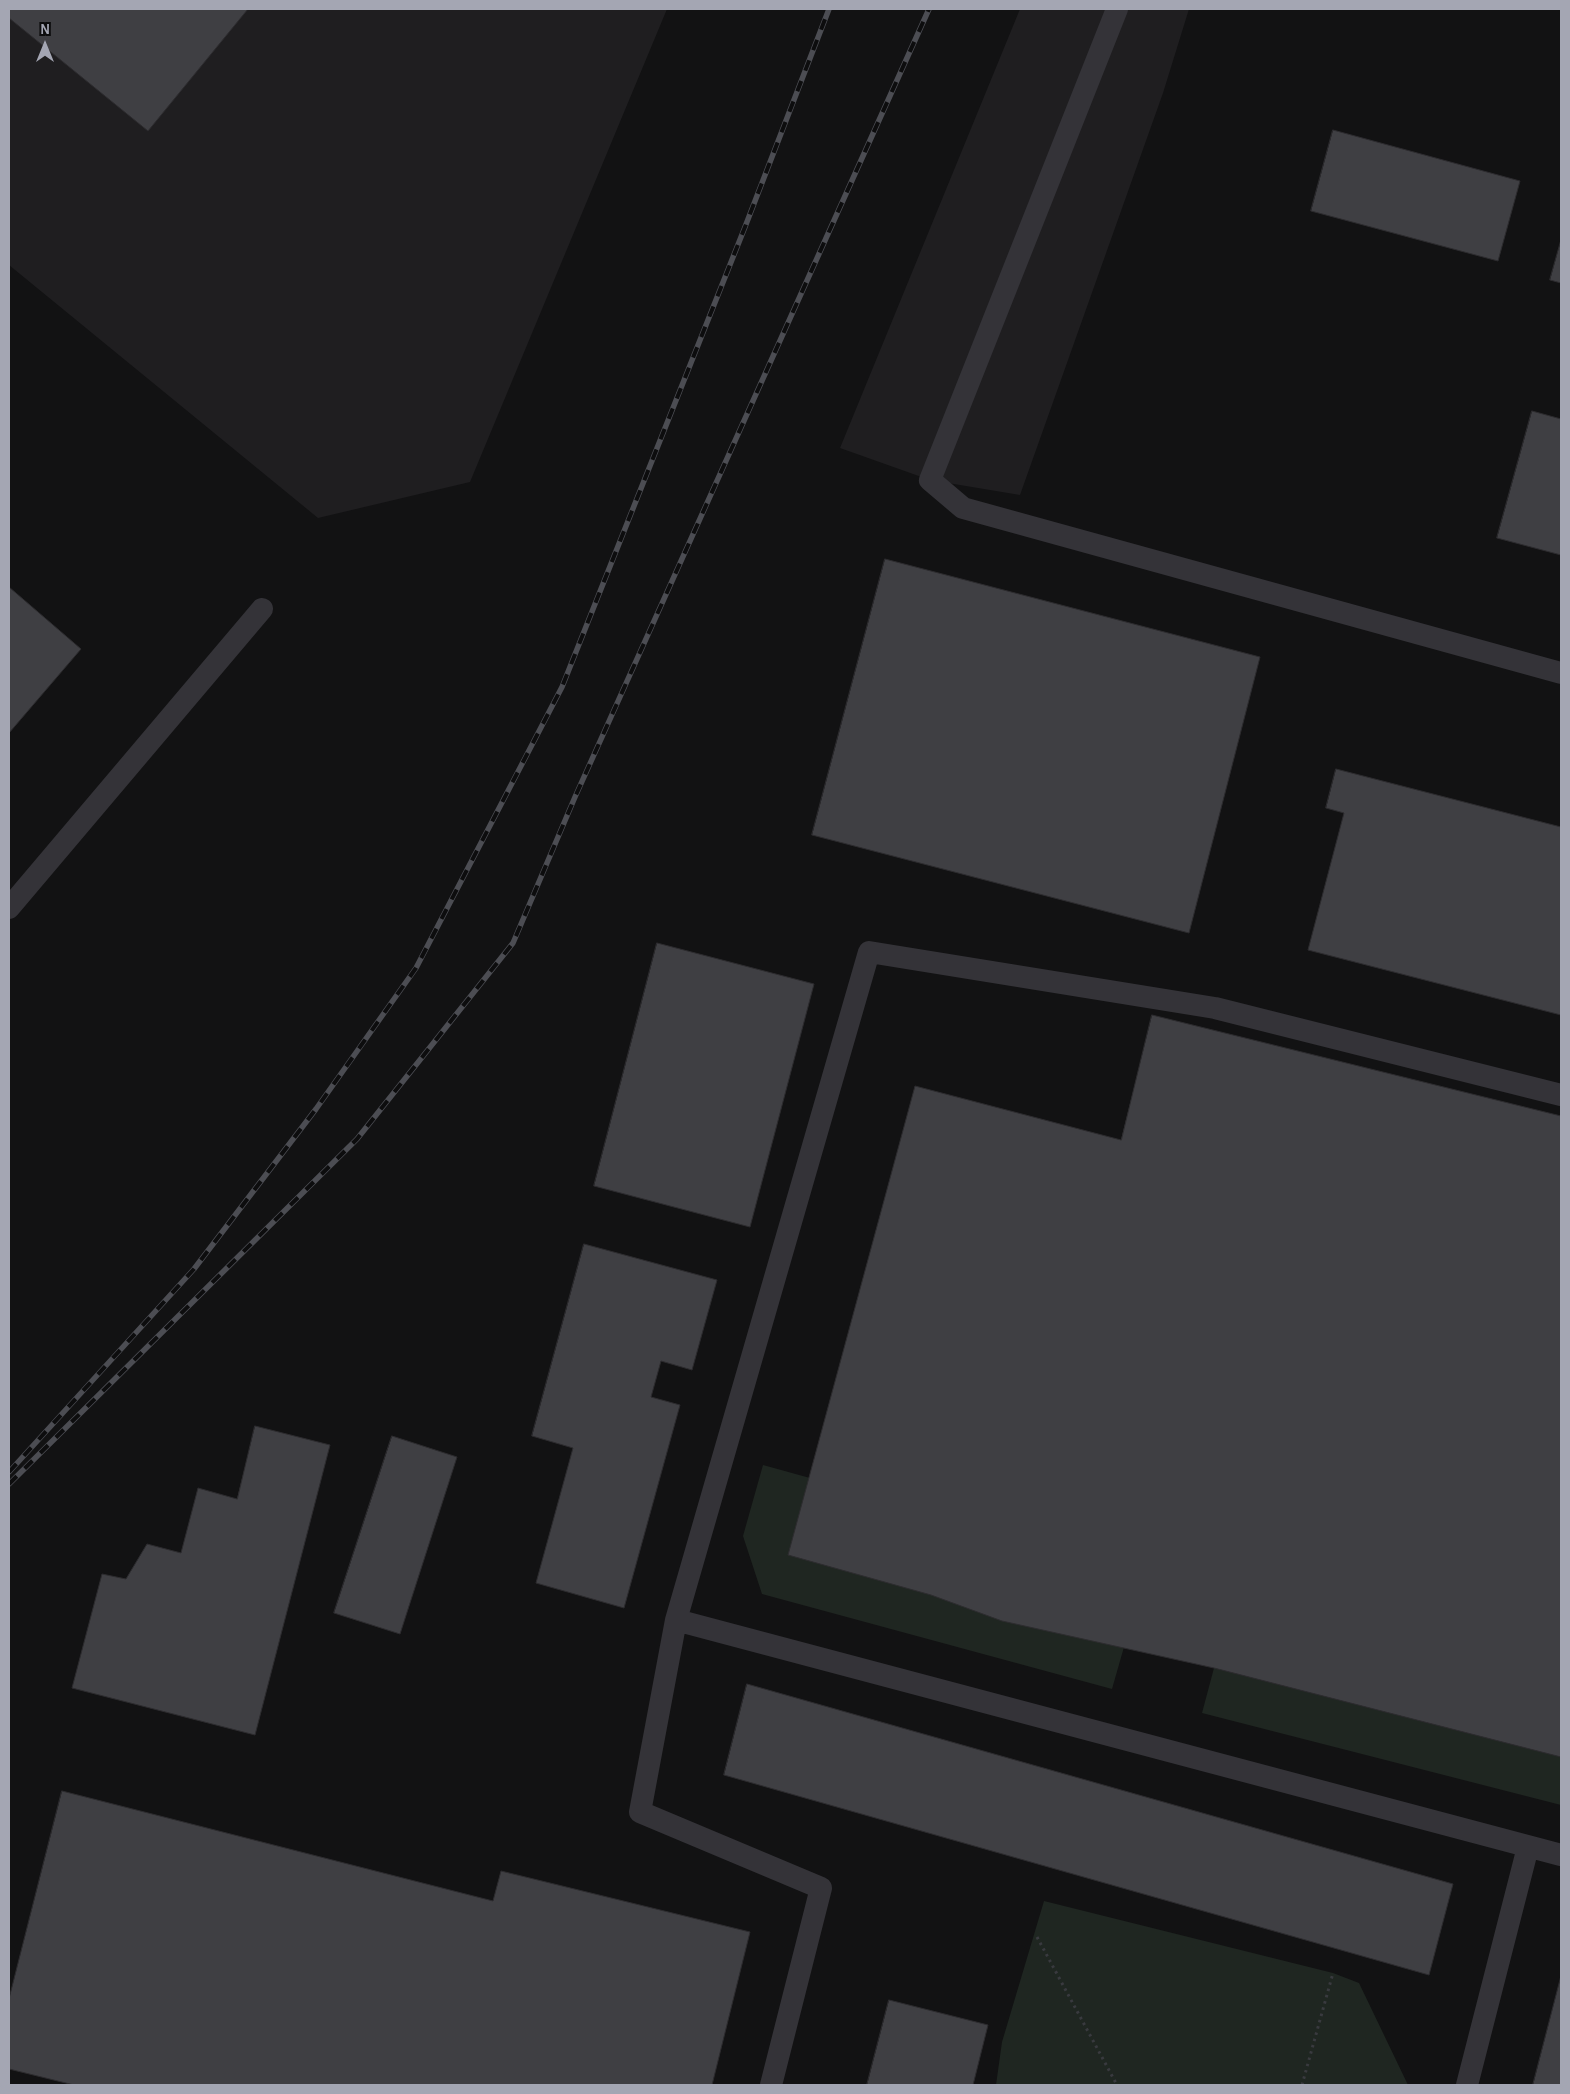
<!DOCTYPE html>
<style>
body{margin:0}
#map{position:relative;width:1570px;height:2094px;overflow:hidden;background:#121213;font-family:"Alegreya Sans",sans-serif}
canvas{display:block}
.frame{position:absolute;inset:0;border:10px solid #a4a6b3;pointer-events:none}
.north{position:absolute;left:20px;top:20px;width:50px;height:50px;-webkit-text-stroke:4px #0d0d0e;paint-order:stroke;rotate:0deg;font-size:14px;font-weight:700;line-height:20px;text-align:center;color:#a4a6b3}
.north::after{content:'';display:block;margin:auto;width:18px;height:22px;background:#a4a6b3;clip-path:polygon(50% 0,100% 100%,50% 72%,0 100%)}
</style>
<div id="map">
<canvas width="1570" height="2094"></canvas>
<div class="frame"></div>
<div class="north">N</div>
</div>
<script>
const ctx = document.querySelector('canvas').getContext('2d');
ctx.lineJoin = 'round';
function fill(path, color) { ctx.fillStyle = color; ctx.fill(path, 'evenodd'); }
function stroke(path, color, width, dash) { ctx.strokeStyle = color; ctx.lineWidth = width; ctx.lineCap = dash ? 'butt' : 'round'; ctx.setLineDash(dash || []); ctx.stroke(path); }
fill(new Path2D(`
 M9,9H667L470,482L318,518L9,265Z
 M1020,9H1189L1163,93L1020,495L930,480L840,448Z`), '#1f1e20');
fill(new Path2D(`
 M763,1465L810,1478L789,1555L1124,1647L1112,1689L762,1594L743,1536Z
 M1214,1668L1561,1757V1805L1202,1713Z
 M1044,1901L1333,1973L1359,1983L1408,2085H996L1002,2042Z`), '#1f2621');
const building = new Path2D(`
 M9,9H248L148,131L9,18Z
 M1333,130L1520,181L1498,261L1311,211Z
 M1561,240V283L1550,280Z
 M1532,411L1561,419V555L1497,538Z
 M885,559L1260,657L1189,933L812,835Z
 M9,587L81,649L9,733Z
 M1336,769L1561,827V1015L1308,950L1344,813L1326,808Z
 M657,943L814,984L750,1227L594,1186Z
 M1152,1015L1561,1116V1757L1214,1668L1002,1621L931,1595L788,1555L915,1086L1121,1140Z
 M584,1244L717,1280L692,1370L661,1361L651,1397L680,1405L624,1608L536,1583L573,1448L532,1436Z
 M255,1426L330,1445L255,1735L72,1688L102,1574L126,1579L147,1544L181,1553L198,1488L237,1499Z
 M392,1436L457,1457L400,1634L334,1613Z
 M747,1684L1453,1884L1429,1975L724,1775Z
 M62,1791L493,1901L501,1871L750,1932L712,2085H74L9,2069V1999Z
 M1561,1976V2085H1533Z
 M889,2000L988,2025L973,2085H867Z`);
fill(building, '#3f3f43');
stroke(building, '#2d2c2f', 1);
stroke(new Path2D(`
 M1037,1937L1117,2085
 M1302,2085L1333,1973`), '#393a3f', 3, [2.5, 4]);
stroke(new Path2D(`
 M1117,9L930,480L963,508L1561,673
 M9,908L262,609
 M676,1620L1561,1855
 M771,2085L821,1888L640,1812L676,1620L869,952L1215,1008L1561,1095
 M1467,2085L1528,1847`), '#343338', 22);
const rail = new Path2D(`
 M9,1472L194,1269L316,1109L416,968L562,687L745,227L829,9
 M9,1484L357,1139L513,943L575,797L929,9`);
stroke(rail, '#4c4d53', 5.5);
stroke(rail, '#0d0d0e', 4, [11]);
</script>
